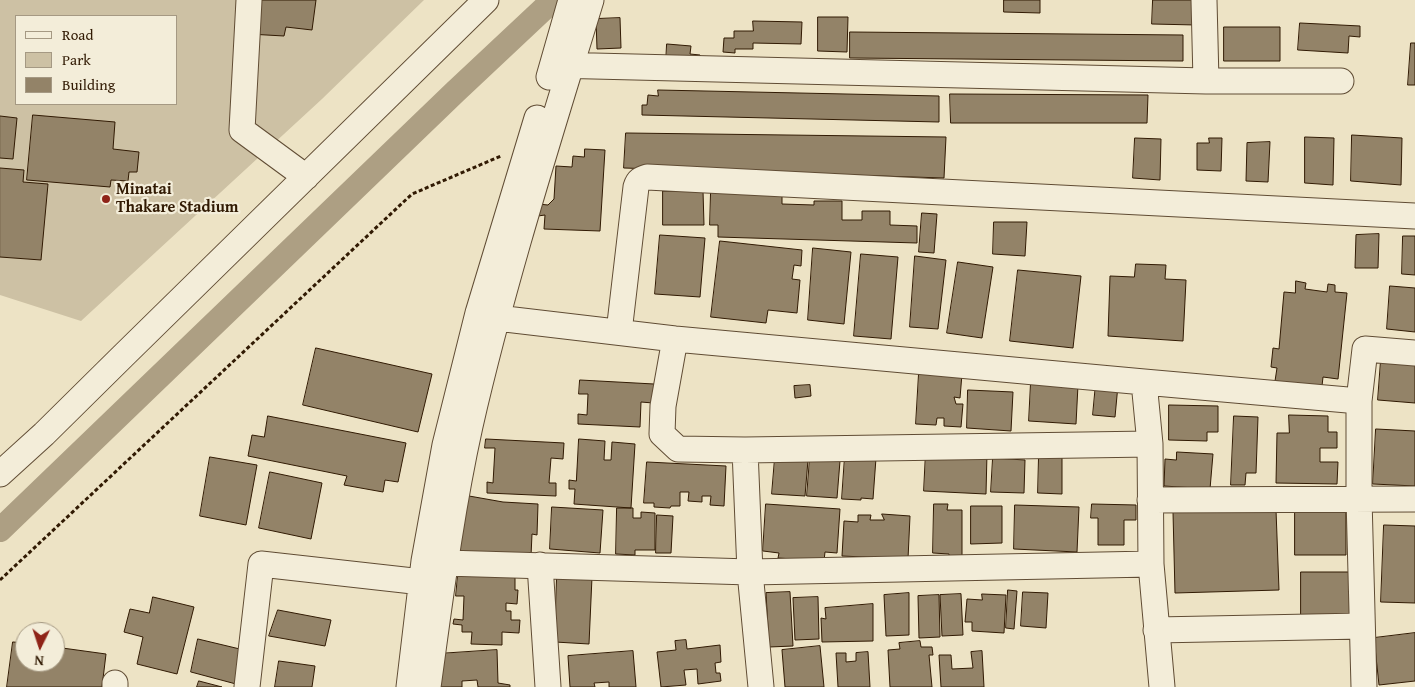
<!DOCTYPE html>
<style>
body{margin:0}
#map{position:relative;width:1415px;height:687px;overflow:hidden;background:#ede3c5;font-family:"Gentium Book Plus",serif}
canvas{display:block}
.legend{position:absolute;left:15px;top:15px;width:162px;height:90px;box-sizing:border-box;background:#f3edd9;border:1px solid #a59983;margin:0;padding:6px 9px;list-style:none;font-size:15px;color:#311a03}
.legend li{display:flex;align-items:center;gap:10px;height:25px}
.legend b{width:25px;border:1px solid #a59983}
.north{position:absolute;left:15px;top:622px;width:50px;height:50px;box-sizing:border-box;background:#f3edd9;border:1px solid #a59983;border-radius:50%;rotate:184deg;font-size:14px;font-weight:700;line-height:20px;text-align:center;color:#311a03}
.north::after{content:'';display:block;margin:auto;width:18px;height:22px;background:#8f2418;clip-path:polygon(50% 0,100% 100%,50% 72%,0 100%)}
</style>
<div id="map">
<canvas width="1415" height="687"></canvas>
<ul class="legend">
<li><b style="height:6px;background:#f3edd9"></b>Road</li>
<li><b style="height:14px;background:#cdc1a4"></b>Park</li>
<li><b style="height:14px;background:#938368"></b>Building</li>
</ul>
<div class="north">N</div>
</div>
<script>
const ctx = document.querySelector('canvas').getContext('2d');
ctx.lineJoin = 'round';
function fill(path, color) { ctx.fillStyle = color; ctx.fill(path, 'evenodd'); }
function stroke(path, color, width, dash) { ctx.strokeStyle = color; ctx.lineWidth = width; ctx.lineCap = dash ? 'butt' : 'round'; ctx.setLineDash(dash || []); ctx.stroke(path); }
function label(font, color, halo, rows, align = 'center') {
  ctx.font = font + ' "Gentium Book Plus",serif'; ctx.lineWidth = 4.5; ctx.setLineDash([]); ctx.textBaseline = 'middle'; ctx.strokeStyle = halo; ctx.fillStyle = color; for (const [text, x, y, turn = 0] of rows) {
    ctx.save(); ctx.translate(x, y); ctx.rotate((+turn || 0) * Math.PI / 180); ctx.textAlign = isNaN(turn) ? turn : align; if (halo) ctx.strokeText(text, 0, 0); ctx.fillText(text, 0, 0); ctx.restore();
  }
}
fill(new Path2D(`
 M0,0H424L322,99L81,321L0,295ZM16,16H176V104H16Z`), '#cdc1a4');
stroke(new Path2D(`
 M0,530L455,92L552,1`), '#ad9f83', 24);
const building = new Path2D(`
 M257,0H316L312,30L286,27L284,36L249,34Z
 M1004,0H1040V13L1004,12Z
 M1153,0H1196V25L1152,24Z
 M818,17H848L847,52L818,51Z
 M620,18L621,48L597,49L596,19Z
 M753,21L802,22L801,44L753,43V49H735V53L723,52L724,38H734V31H753Z
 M1300,23L1360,26V37L1349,36L1348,53L1298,50Z
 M1224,27H1280V61H1224Z
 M850,32L1183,35V61L850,58Z
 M1411,43H1415V85H1408Z
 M667,44L691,46L690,54L700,55V66L666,63Z
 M658,90L939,96V122L642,115V105H647L648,95L658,96Z
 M950,94L1148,95L1147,123H951Z
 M33,115L115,122L113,149L139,152L137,172H129L128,181L111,180L110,187L27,180Z
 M0,116L17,118L13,159L0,158Z
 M626,133L946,137L944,178L624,168Z
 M1352,135L1402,138L1401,185L1351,181Z
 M1305,137L1334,138L1333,185L1305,183Z
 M1135,138L1161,139L1160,180L1133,178Z
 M1209,138H1222L1221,171L1197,170V143H1209Z
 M1270,142L1268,182L1246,181L1247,143Z
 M585,149L605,150L600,231L544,229L545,215L538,216V204L548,205L554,199L556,166L572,167L573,156L584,157Z
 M0,168L24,170L23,182L48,184L41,260L0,257Z
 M663,191H703L704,225H663Z
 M711,191L782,193V204L814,205V201H842V220H862V211H890V225L917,226V243L718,237V225H710Z
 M922,213L937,214L934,253L919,252Z
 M994,222H1027L1025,256L993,254Z
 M1379,234L1378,268H1355L1356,235Z
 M660,235L705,238L700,297L655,294Z
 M1403,236H1415V275L1402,274Z
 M720,241L802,250L801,266L794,265L792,279L800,280L797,313L768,310L766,323L711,317Z
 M813,248L851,252L844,324L808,320Z
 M861,254L898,257L891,339L854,336Z
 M915,256L946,260L938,329L910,327Z
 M958,262L993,267L982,338L947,333Z
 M1136,264L1166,265L1165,279L1186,280L1183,341L1108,336L1110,276L1134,277Z
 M1018,270L1081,276L1073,348L1010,341Z
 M1296,281L1306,283L1305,289L1327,292L1328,284L1335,285V292L1347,293L1338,379L1323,377L1322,386L1275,381L1277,368L1271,367L1273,348L1279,349L1284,292L1295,293Z
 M1390,286L1415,288V332L1387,329Z
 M316,348L432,374L418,432L303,405Z
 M1381,360L1415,362V403L1378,400Z
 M919,373L962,374L960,398L954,397L956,404H963L961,427L944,426V418H937L936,425L916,424Z
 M580,380L654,384L653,403L641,402L640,427L578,424V414L587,415L588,394H579Z
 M1031,382L1078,385L1076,424L1029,421Z
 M1096,383L1118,385L1115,417L1093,415Z
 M810,385L811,396L795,398L794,386Z
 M968,390L1013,392L1011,431L967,428Z
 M1169,405L1218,406V432H1207V441L1169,440Z
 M1289,415L1328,416V432H1337V448H1320V462H1338L1337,484L1276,483L1277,433H1289Z
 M268,416L406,443L398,482L385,480L383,492L344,485L347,476L248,456L252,435L264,437Z
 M1234,416L1258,417L1256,473H1246L1245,485H1231Z
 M1376,429L1415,431V486L1373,484Z
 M486,439L564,443L563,459L551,458L549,483H556V496L487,493V482L493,483L495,448H485Z
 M579,439L605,441L604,460H611L612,442L635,444L631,508L574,504L575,489H569V480L576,481Z
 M926,451L987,453L986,494L924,491Z
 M1177,452L1213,454L1210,489L1164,486L1165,459L1176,460Z
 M1039,455H1062V494L1038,493Z
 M845,456L876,458L873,499L861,498V500L842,499Z
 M210,457L257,465L246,525L200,516Z
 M775,458L808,460L805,496L772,494Z
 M810,458L840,461L837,498L807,496Z
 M993,458L1025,460L1024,493L991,492Z
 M647,462L726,466L724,506L710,505L711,496H702V502L688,501L689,492H680V506H671L670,508L654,507V503H644Z
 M270,472L322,483L311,539L259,528Z
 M469,496L503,502L538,504L537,535L532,534L531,556L457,552Z
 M766,504L840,509L837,553L825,552L824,561L778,558L779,553L763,551Z
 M934,504H948L947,510H962V559H949V554L933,553Z
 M1092,504L1136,505V520H1124V545H1098V518H1091Z
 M1015,505L1079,507L1077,552L1014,549Z
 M971,506H1002V543L971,544Z
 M552,507L603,510L600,553L550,549Z
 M617,508H633V518H641V512L655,513V550H635V555L616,554Z
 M1295,509H1346V555H1295Z
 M1276,510L1279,590L1175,593L1173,512Z
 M882,514L910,516L908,559L842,556L844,521L858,522V515H871L870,520H884Z
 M657,515L673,516L671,553H656Z
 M1384,525L1415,526V603L1381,602Z
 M1301,572H1352V618H1301Z
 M458,575L515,577V590H518L517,604L506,603V611H511V620H520L519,633L502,632V645L471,644L472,632H462V625L453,624L454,619L463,620L464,596H456Z
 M557,576L592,577L589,644L555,642Z
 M1008,590L1017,591L1014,629L1006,628Z
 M790,592L793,646L769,647L766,593Z
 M1023,592L1048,593L1046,628L1021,626Z
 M909,593V635L886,636L884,595Z
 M961,594L963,635L942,636L940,595Z
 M982,594L1006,595L1004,633L972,631V622H965L967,599L982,600Z
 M939,595L940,637L919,638L918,596Z
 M153,597L194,607L177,674L137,664L143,637L124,632L130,609L149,613Z
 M818,597L819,639L795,640L793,598Z
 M873,604V641L822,642L821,618L826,619L825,608Z
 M278,610L331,620L325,646L269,636Z
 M1415,633V681L1379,685L1374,638Z
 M198,639L244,650L236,684L191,672Z
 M686,640L687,649L720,645L721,662L715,663L716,673H720L721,681L698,684L697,669L684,670L686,685L661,687L657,652L676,650L675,641Z
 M920,641L921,647H932L933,655H929L932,687H890L888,650L900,649L899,643Z
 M13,642L25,643V662H55V647L106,654L102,687H7Z
 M820,646L824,687H785L782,650Z
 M497,650L498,683L510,685V687H478L477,680L462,681V687H439L437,654Z
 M633,651L636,687H609V682L594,683L595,687H570L568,656Z
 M982,651L984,687H941L939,655H951L952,669L973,668L971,652Z
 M868,652L870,687H838L836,653H846V662L856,661V653Z
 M279,661L315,666L312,687H275Z
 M199,681L222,687H197Z`);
fill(building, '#938368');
stroke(building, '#311a03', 1);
const minor = new Path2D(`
 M249,0L242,130L306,177
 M1204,0L1206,81
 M553,65L1206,81H1341
 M549,77L571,0
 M478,313L497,318L675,339L1144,382L1359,401
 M619,332L636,187C638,180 641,179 647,177L1415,216
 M675,339L663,406L662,434L678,449L745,450L1150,444
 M1144,382L1150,444L1151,564L1162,687
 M745,450L750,572L761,687
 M0,474L44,434L125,354L486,0
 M1150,500L1415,499
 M424,561L445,563L750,572L1151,564
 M540,565L548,687
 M1156,630L1362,626
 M115,687V683
 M247,687L261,564L422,582
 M409,687L424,561L445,445L478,313L537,118
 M428,687C440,600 451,512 470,426C503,282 548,141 591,0
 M1364,687L1359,498V401L1365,349L1415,353`);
stroke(minor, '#604c34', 27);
stroke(new Path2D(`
 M0,580L412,194L501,156`), '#311a03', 3, [4, 2.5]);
stroke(minor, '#f3edd9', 25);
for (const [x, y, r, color] of [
 [106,199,5,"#8f2418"]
]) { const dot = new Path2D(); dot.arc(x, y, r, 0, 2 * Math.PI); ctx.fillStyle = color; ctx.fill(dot); stroke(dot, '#f3edd9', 2); }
label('bold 16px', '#311a03', '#f3edd9', [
 ["Minatai",116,190],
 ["Thakare Stadium",116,208]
], 'left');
</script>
